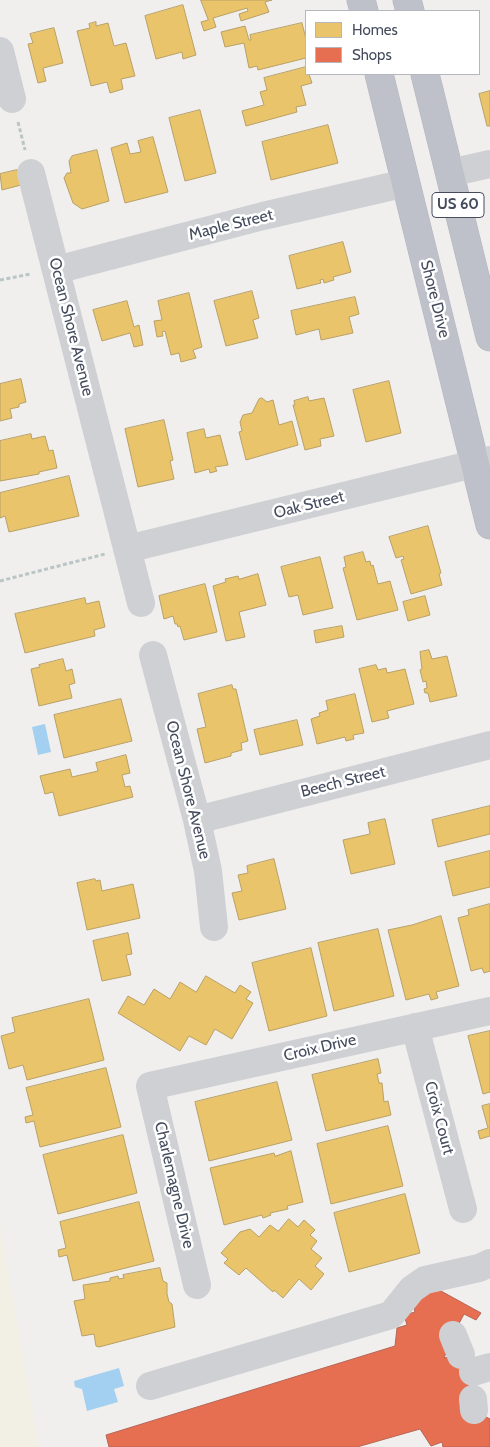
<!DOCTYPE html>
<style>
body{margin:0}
#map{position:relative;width:490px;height:1447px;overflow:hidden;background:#f0efee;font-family:Cabin,sans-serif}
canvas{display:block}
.legend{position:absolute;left:305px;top:10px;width:175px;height:65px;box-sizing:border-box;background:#fff;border:1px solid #b4b7be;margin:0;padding:6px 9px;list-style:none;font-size:15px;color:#444c5d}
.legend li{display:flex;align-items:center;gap:10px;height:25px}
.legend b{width:25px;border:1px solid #b4b7be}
</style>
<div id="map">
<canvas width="490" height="1447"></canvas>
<ul class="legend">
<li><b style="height:14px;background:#e9c46a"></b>Homes</li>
<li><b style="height:14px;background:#e76f51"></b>Shops</li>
</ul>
</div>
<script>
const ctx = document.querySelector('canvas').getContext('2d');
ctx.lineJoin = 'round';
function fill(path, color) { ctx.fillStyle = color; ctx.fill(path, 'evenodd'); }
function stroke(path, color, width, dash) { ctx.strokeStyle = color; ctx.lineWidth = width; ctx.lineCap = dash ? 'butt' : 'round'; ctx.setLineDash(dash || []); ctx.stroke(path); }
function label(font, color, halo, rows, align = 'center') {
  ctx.font = font + ' Cabin,sans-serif'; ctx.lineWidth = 5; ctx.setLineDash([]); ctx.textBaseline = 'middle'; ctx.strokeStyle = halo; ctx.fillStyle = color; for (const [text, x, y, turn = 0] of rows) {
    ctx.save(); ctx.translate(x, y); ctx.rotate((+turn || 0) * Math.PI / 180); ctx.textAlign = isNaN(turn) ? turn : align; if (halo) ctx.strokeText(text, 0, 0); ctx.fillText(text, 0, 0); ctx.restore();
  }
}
fill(new Path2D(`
 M0,1225L39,1447H0Z`), '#f2f0e5');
fill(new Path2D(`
 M45,724L51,752L38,755L32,727Z
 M119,1368L124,1386L114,1389L118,1402L87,1411L82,1389L75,1387L74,1381Z`), '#a3d0f1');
const homes = new Path2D(`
 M201,0H272L265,2L269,12L241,21L239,14L248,11L247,8L213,18L216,27L204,31L201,22L208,20Z
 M183,5L196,55L183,59L182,52L156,59L145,16Z
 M96,22V26L108,23L114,46L126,43L135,76L121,79L123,89L110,93L107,82L91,86L77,31L90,28L89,24Z
 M302,23L306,39V58L258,70L257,66L249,68L244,43L225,47L221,32L245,26L249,40H251L250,35Z
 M54,28L63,63L43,68L46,81L38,83L28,44L33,43L30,34Z
 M306,67V74H309L312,83L301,86L306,105L296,107L297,112L246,126L242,111L264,105L260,92L267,90L264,78Z
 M490,91V126H487L479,94Z
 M200,110L216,173L185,181L169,118Z
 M328,125L338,163L271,180L262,142Z
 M153,137L168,192L125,203L111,148L127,143L130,154L141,152L138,141Z
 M97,150L109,201L82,209L73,203L64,178L67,173H71L69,161L72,156Z
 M17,170L21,185L2,190L0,174Z
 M343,242L351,272L333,277L334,280L324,283L323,279L320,280L321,283L297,289L289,256Z
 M252,291L259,318L253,320L258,338L226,346L214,301Z
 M189,293L202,347L193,350L196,358L181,362L179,353L171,355L165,331L162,332L163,336L157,337L154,321L162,320L158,301Z
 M355,297L359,314L349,317L353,333L321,340L319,329L296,335L291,311Z
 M127,301L134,327L139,325L143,345L134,347L130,333L102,341L93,310Z
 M21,379L26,402L19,404V407L10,409L12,418L0,421V384Z
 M389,381L401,433L366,442L353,390Z
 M308,397L309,401L324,398L334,436L320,439L321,446L305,450L293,405H295L294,401Z
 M262,398L267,402L273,400L279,425L292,421L298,445L246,460L239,432L242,431L240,422L243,415L252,413L259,399Z
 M164,420L173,460L170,461L174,479L138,487L125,429Z
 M204,429L206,438L220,435L228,465L215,467L217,471L210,473L209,469L195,473L187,433Z
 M31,434L32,439L45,436L49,451L53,450L57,468L39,472V474L0,481V441Z
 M69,476L79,516L9,532L5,516L0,518V493Z
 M428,526L441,573L439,574L442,585L411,594L401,560L404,559L403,556L396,558L389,537Z
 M363,552L366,562L370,561L371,566L373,565L378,584L390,581L398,610L357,620L343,568L346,567L344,557Z
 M320,557L333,608L303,615L298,595L289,597L281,567Z
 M258,574L266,605L239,612L245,637L226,641L213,586L226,582L225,579L238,576L239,579Z
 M205,584L217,632L184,640L180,626L178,627L177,624H175L173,616L164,619L159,596Z
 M425,596L430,615L408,621L403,602Z
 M85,598L86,604L99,601L105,627L94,630L95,636L25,653L15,614Z
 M342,626L344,637L316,643L314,631Z
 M429,650L432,659L447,656L457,696L430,702L428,693H425L424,689L427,688L426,681L423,682L420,670L422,669L420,652Z
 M63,659L66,671L72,669L75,683L69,685L72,698L39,706L31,669L40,667L39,665Z
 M376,665L378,670L386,668L387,673L405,669L414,704L387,711L389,718L372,722L359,669Z
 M232,685L233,689H236L248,741L241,743L242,750L231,753V756L205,763L197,729L206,727L198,694Z
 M355,694L364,733L353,735L354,739L346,741L345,737L317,744L311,719L320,716L319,713L328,710L326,701Z
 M121,699L132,741L64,758L54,715Z
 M297,720L303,745L260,755L254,730Z
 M126,755L130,773L122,775L125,787L130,786L133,797L59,816L53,792L45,794L40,776L70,769L72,777L98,771L96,763Z
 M490,806V834L438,847L432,820Z
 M385,819L395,864L351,874L343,840L370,834L368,823Z
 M490,851V887L453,896L445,862Z
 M274,859L286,909L239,920L232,893L242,891L238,875L248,873L247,866Z
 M95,879L96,881L100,880L102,891L133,884L140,918L87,930L77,883Z
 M490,904V971L484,973L482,968L471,971L458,918L469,915L468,910Z
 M441,916L459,986L436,992L438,998L431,1000L429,994L406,1000L388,930L412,925Z
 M378,929L394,996L334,1011L318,943Z
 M128,933L132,954L126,955L131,975L102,981L93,941Z
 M311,948L327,1016L269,1031L252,963Z
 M206,976L235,993L240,985L251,992L246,999L253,1003L232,1039L215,1029L206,1045L189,1036L180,1051L118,1013L128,996L144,1005L154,989L170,999L180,982L196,992Z
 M89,999L104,1060L27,1080L23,1065L9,1069L1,1036L15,1032L12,1018Z
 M490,1031V1092L483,1094L468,1036Z
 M378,1059L381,1073L377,1074L379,1083H382L384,1102L388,1101L391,1115L326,1131L312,1075Z
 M106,1068L121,1127L40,1147L34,1121L26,1123L25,1117L33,1115L26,1088Z
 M277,1082L292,1140L209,1161L195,1102Z
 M490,1104V1136L480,1139L478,1131L488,1128L482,1106Z
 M388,1126L403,1186L331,1204L317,1144Z
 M123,1135L137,1193L58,1214L43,1155Z
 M291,1151L303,1202L287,1206L288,1209L270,1213L271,1215L263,1218L262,1215L224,1225L210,1168L274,1153L275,1156Z
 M405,1194L420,1253L349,1272L334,1213Z
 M139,1202L154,1261L73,1281L67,1255L59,1257L58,1250L66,1248L60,1222Z
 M289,1219L298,1227L304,1220L315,1230L310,1235L317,1241L311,1249L322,1258L315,1266L324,1274L311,1290L299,1279L283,1298L274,1290L273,1292L246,1268L239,1275L224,1263L228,1259L221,1253L240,1232L250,1229L259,1237L270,1225L278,1231Z
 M160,1268L163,1281L167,1283V1294L169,1302L172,1304L175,1327L99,1347L96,1346L94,1334L82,1336L74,1301L85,1299L83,1285L110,1281V1278L118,1276L119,1279L124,1278L123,1275Z`);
fill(homes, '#e9c46a');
stroke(homes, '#b8a066', 1);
const shops = new Path2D(`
 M430,1285L481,1313L476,1320L464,1314L453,1335L444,1358L464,1354L470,1361L476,1386L474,1388L477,1412L490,1419V1447H443L442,1442L431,1446L420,1429L357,1447H109L106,1435L395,1346L397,1328L407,1325L404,1315L415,1312L412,1302L422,1299L418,1288Z`);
fill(shops, '#e76f51');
stroke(shops, '#b66455', 1);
const highway = new Path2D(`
 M361,0L364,11
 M407,0L410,11
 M379,74L490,525
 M425,74L490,337`);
stroke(highway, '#b3b6bf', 29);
stroke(new Path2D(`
 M18,122L25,150
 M0,280L31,274
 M0,581L105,554`), '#b9c6c5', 3, [4, 2.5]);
stroke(new Path2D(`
 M0,51L12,99
 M31,173L141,603
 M450,173L490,164
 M56,270L263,216L406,183
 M127,549L490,460
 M153,655L197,820L208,871L214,927
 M197,820L490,745
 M415,1027L463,1209
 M197,1285L150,1086L490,1011
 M453,1335L461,1355
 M473,1372L490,1367
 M150,1386L391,1315L412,1289L425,1280L479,1268L490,1263
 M473,1399L474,1410`), '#cfd0d4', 28);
stroke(highway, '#bec1c9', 28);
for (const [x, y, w] of [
 [458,205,52]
]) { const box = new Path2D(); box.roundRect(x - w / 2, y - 12.5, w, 25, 4); ctx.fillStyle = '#fff'; ctx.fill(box); stroke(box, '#444c5d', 1); }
label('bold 15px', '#444c5d', null, [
 ["US 60",458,205]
]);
label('16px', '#444c5d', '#fff', [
 ["Maple Street",231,225,-14],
 ["Shore Drive",435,299,76],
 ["Ocean Shore Avenue",71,327,76],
 ["Oak Street",309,505,-14],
 ["Beech Street",343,782,-14],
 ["Ocean Shore Avenue",188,790,76],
 ["Croix Drive",320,1048,-13],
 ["Croix Court",439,1118,75],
 ["Charlemagne Drive",174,1185,77]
]);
</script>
